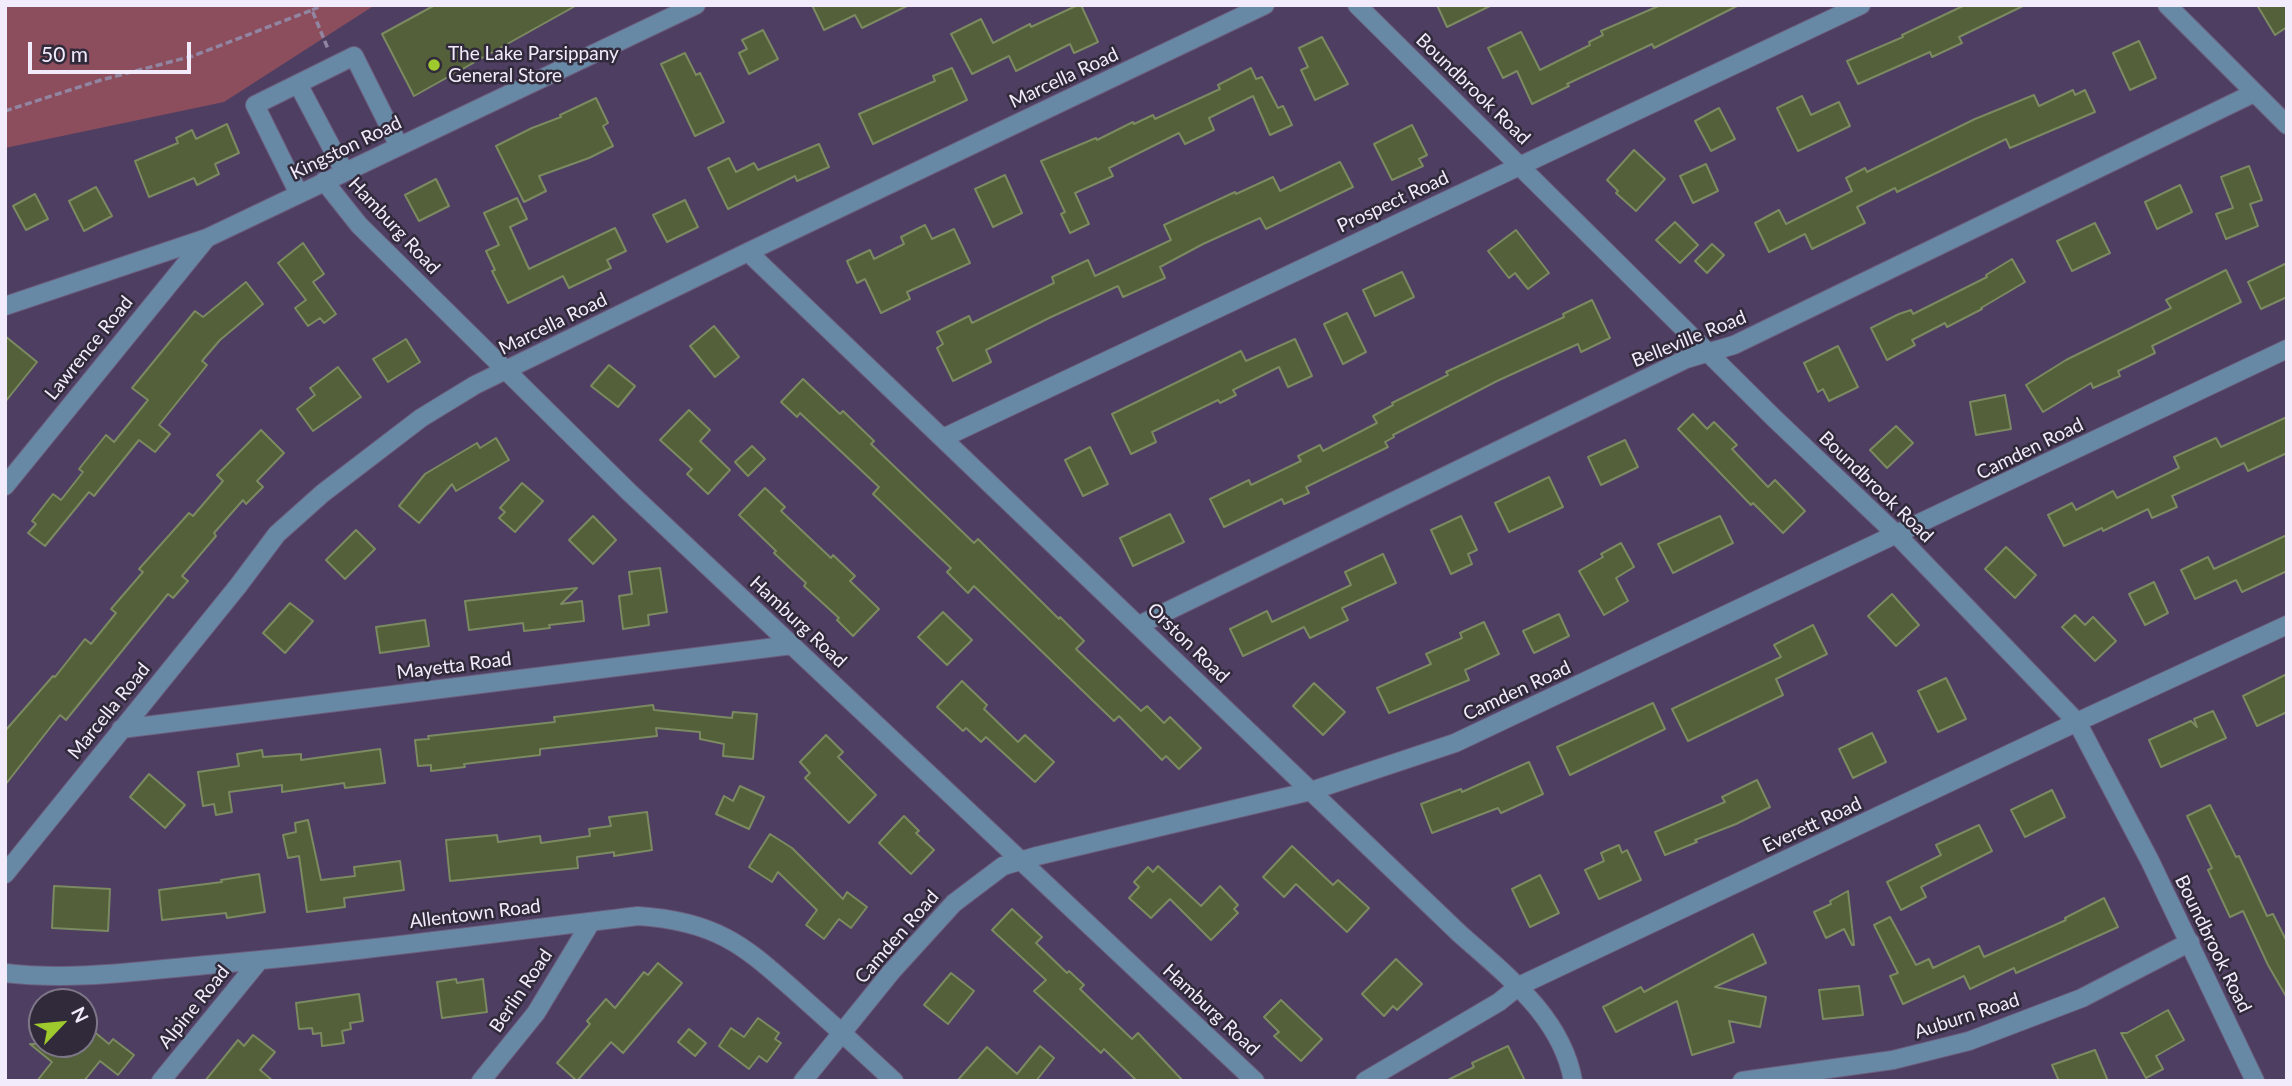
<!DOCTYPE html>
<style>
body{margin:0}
#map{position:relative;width:2292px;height:1086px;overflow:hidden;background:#4e3f62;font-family:Lato,sans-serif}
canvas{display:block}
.frame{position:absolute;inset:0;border:7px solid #f2ebfc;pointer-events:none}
.north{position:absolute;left:28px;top:988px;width:70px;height:70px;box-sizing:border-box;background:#312a3a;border:2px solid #7e7788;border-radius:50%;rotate:64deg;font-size:19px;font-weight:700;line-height:28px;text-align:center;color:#f2ebfc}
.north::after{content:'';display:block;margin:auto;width:24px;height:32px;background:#9fca2d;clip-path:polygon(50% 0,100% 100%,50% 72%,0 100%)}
.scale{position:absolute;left:28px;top:42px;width:163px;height:32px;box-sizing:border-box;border:4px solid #f2ebfc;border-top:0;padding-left:9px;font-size:21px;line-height:24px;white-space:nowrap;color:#f2ebfc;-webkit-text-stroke:5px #312a3a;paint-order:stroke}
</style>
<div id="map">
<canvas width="2292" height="1086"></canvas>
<div class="frame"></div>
<div class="north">N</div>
<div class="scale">50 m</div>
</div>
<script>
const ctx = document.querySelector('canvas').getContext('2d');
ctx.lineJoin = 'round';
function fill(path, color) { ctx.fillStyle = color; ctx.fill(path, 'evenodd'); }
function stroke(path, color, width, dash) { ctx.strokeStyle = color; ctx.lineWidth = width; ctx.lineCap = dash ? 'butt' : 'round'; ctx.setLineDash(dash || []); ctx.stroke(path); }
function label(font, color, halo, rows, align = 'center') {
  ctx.font = font + ' Lato,sans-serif'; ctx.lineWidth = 5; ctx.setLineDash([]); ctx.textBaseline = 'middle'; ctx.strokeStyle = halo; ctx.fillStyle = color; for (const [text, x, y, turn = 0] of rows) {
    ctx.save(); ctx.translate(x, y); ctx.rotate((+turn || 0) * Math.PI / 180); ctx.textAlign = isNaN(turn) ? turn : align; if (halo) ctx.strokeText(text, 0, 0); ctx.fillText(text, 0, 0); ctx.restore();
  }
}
fill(new Path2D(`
 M5,5H375L224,102L5,148Z`), '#8c4d5d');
const building = new Path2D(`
 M435,5H577L414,96L382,34Z
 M812,5H909L862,28L855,15L824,30Z
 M1078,5H1081L1098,42L1074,53L1070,44L1016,71L1009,56L972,74L951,34L981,19L993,43L1030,24L1031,27Z
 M1437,5H1492L1447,27Z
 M1661,5H1739L1654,48L1652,44L1567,84L1569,86L1532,104L1517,71L1503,78L1488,48L1521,32L1540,70L1590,45L1589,42L1603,35L1601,31Z
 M1965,5H2025L1959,37L1962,43L1932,57L1930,52L1858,84L1847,61L1903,37L1902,35Z
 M2257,5H2287V27L2275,35Z
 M763,30L778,59L749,74L739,53L747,49L742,40Z
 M1322,37L1348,84L1315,100L1301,70L1308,67L1299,48Z
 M2139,41L2156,78L2130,90L2113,53Z
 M685,53L696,75L700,73L724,122L695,136L661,64Z
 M952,68L967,100L873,144L859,114L935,81L933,76Z
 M1251,68L1256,79L1262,77L1278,108L1283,106L1292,125L1270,135L1253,96L1209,118L1214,130L1185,144L1179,133L1109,168L1113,176L1075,193L1089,224L1070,233L1061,214L1065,212L1041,161L1096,138L1097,140L1133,122L1134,124L1153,115L1155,119L1220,89L1218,85Z
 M2073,90L2075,95L2085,90L2095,112L2010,148L2006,139L1897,192L1895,188L1857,207L1865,223L1812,249L1805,234L1769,252L1755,223L1779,210L1786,224L1852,191L1846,178L1865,168L1867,172L1975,119L2034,95L2039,106Z
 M1802,96L1811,115L1839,102L1850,126L1798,151L1777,108Z
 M596,98L608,123L603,126L613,146L589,158L539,176L546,191L524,202L496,146L532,128L561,117L560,115Z
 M1719,108L1735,139L1711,151L1695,121Z
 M227,124L239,153L215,164L219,174L197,185L194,178L149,197L135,161L178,143L176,138L192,130L196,139Z
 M1412,125L1427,155L1419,159L1423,166L1392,180L1374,144Z
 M819,144L829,167L797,181L795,176L728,209L708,168L729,158L736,172L754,163L758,170Z
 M1634,150L1665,179L1636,211L1616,193L1618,191L1607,180Z
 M1340,162L1353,187L1266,229L1260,218L1203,244L1160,267L1165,278L1123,297L1118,286L1049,318L986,350L991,362L953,381L937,348L943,344L937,332L969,316L972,323L1054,283L1052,277L1088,260L1095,276L1171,240L1164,225L1235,192L1236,194L1273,177L1280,191Z
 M1706,164L1718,191L1693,203L1680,176Z
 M2249,166L2262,200L2250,204L2258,226L2226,239L2216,214L2233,208L2221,177Z
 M1005,175L1022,213L993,227L975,189Z
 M436,179L449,206L419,221L405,195Z
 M2180,185L2192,212L2157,229L2145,202Z
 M96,187L112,216L84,231L69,201Z
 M35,194L48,219L26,230L13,206Z
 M517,198L527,219L510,227L529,269L615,228L626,251L607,260L611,268L569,288L563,276L508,303L492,271L495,270L486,251L499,245L484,213Z
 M685,200L698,227L667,242L653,215Z
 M1675,222L1698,245L1680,263L1656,240Z
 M2095,223L2110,253L2072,271L2057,241Z
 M925,225L932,239L954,229L970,263L907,292L910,299L881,313L865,279L857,283L847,261L870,250L874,259L904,244L901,237Z
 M1516,230L1549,273L1528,289L1515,273L1509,278L1488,251Z
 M303,243L324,274L313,282L336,314L324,323L320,318L308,326L295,308L306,300L278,263Z
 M1712,244L1724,255L1707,273L1695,261Z
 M2012,259L2025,282L1981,308L1982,309L1947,327L1945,323L1912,340L1915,345L1887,360L1871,328L1899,314L1911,310L1913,314L1987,277L1986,275Z
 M2287,263V297L2261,309L2248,282Z
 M2226,270L2241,302L2152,346L2155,353L2118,371L2120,376L2093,388L2091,383L2043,412L2026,385L2066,360L2171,308L2166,300Z
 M1402,272L1414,297L1375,316L1363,290Z
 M246,282L263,304L220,340L202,361L207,365L159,425L170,434L155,452L139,440L94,496L89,492L45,546L28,533L36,524L32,521L53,494L61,500L83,472L79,469L106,435L114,442L148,400L132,388L195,311L203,317Z
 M1592,300L1610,338L1581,352L1578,344L1497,381L1393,435L1394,437L1385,442L1388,447L1306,487L1309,493L1284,504L1282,499L1224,527L1210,499L1249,480L1251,485L1301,461L1298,456L1320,445L1323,451L1377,423L1373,416L1393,405L1392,403L1448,375L1446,372L1564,317L1563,314Z
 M1347,313L1366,352L1343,364L1324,324Z
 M714,326L739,357L715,377L690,346Z
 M5,336L37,362L5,402Z
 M406,339L420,362L388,382L373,359Z
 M1295,339L1312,376L1288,387L1279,367L1233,390L1236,395L1220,403L1218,400L1152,432L1156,442L1131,454L1112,414L1241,351L1246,361Z
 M1838,346L1858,387L1829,401L1823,389L1818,392L1804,363Z
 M609,365L635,386L618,407L591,386Z
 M338,367L361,397L313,431L297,409L315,395L310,388Z
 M803,379L840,414L843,411L874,441L871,444L974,543L978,539L1059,619L1060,617L1084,641L1076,649L1141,711L1147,706L1164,723L1170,717L1201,748L1179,769L1166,756L1162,760L1119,716L1114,721L974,586L968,593L947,572L951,568L873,494L879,487L800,413L797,417L781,402Z
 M2005,395L2011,429L1976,435L1970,402Z
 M689,410L710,430L700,441L730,470L708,494L687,474L692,469L660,440Z
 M1693,414L1707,429L1714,422L1737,445L1732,449L1768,487L1775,480L1805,511L1783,533L1753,503L1751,505L1678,429Z
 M2287,417V453L2248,471L2244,463L2172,496L2177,507L2152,518L2148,509L2103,531L2102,528L2064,546L2048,515L2072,503L2076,510L2113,491L2117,498L2179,468L2174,457L2216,438L2221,447Z
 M1896,426L1913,443L1887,468L1870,450Z
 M261,430L284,453L257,481L263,487L246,504L243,500L214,533L216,536L182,576L188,581L173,598L168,594L66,720L60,715L5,785V731L53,676L55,677L85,639L91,644L116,613L111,609L143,572L139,569L189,513L193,516L223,481L217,475Z
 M496,438L509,460L456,491L452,484L419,523L399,506L425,474L477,443L480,448Z
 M1625,440L1638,467L1601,485L1588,457Z
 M752,446L765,459L748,476L735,462Z
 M1090,447L1108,484L1083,496L1065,460Z
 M1549,477L1563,507L1509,532L1495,503Z
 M522,483L543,501L515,532L499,518L505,512L500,508Z
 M765,488L785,507L781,511L831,558L833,555L855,576L850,581L879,609L853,636L837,620L839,618L804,586L806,583L774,553L776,551L739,515Z
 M1170,514L1184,542L1133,566L1120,538Z
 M593,516L616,540L593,564L569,540Z
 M1461,516L1477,550L1468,554L1472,564L1451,574L1431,530Z
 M1720,516L1733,543L1673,573L1658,544Z
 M356,530L375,549L345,579L326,560Z
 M2287,535V571L2242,592L2236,580L2195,599L2181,570L2208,557L2214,569Z
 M1621,543L1634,567L1616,578L1628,601L1604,615L1579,571L1603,557L1601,554Z
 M2006,547L2036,575L2015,598L1985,569Z
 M1383,554L1396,583L1342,608L1348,620L1310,638L1304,627L1243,656L1230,629L1267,611L1272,622L1351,585L1345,572Z
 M660,568L667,612L648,615L649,625L623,629L619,596L632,594L629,572Z
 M2154,582L2168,613L2145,625L2129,594Z
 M577,588L561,604L582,601L584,621L549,625L550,628L524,631L523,623L469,630L465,601Z
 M1892,594L1919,625L1896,646L1868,616Z
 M290,603L313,621L285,653L263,633Z
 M943,612L972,640L947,665L918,637Z
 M1559,614L1569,636L1534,653L1523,631Z
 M2075,615L2085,625L2093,617L2116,641L2095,661L2062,627Z
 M425,620L429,646L380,653L376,627Z
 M1484,622L1499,654L1465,670L1469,680L1389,713L1377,688L1431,664L1426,654L1462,638L1460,633Z
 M1813,625L1827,654L1776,679L1783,695L1688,741L1672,709L1781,657L1774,645Z
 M2287,674V712L2257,726L2243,696Z
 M1946,678L1966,719L1938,732L1918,691Z
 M962,681L987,705L984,709L1018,742L1025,735L1054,762L1035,782L986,737L981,742L966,728L963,731L937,707Z
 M1314,683L1345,712L1323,735L1293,706Z
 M1653,703L1665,729L1570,775L1557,747Z
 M653,705L654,710L732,718L733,712L757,714L753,759L723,756L724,744L700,739V732L656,728L657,736L540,749V755L464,764L465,767L431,771V765L418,766L415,740L429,739L428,736L555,722L554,717Z
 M2213,711L2226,738L2161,767L2149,740L2191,721L2197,727L2194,719Z
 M1872,733L1886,762L1853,778L1839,749Z
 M826,735L843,752L838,757L876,795L849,823L805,778L810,773L800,762Z
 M380,749L385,783L345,788L344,783L282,792V785L229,792L232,812L216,815L214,804L203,806L198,772L239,766L237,754L262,750L263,757L301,754V760Z
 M1529,762L1543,794L1501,813L1498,808L1432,833L1421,804L1461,789L1462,792Z
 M149,774L185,805L165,828L130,797Z
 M1757,780L1770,807L1736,824L1695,840L1697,842L1665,855L1655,832L1725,802L1722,797Z
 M740,786L764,797L749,829L716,814L724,796L733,801Z
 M2052,790L2065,817L2025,837L2011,810Z
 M2210,805L2236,857L2239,856L2267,916L2273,914L2287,942V998L2268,965L2243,911L2230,917L2208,870L2212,868L2187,816Z
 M647,812L652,850L614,856V852L577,857L578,868L450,881L446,840L497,835L498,842L540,836L541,843L590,836L589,829L611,826L609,817Z
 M904,816L919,831L916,833L934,850L911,874L879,843Z
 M308,820L321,880L355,876L354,867L400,861L404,890L344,898L345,907L307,912L299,856L288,858L283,835L296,832L295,823Z
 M1979,825L1992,851L1921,887L1926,897L1901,910L1887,882L1941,855L1936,845Z
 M770,834L792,848L843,899L847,892L867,907L851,928L839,919L824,939L806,925L817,910L778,872L772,882L749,867Z
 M1619,845L1622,853L1627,850L1641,880L1599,899L1585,870L1604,861L1601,853Z
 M1292,846L1333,885L1338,880L1369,908L1347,932L1296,884L1284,897L1263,877Z
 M1158,866L1201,906L1220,886L1238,905L1234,909L1238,913L1211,940L1170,899L1151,918L1129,898L1139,887L1134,882L1148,867L1153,872Z
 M259,874L265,912L227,918L226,913L162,920L159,890L222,882L221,880Z
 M1540,875L1559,913L1530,927L1512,889Z
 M54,886L110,889L108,931L52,928Z
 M1848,891L1854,945H1852L1844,929L1826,938L1814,912L1831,904L1830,901Z
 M2104,898L2118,927L2016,973L2014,968L1970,989L1964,976L1903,1004L1890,976L1898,973L1874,925L1890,917L1916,965L1929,959L1933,968L1979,946L1984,957L2066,920L2065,918Z
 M1012,909L1042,937L1036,943L1067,973L1069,971L1084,985L1080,989L1132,1039L1138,1033L1183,1081H1137L1104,1049L1101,1053L1034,991L1046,980L992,930Z
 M1753,934L1766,963L1715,987L1766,997L1760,1027L1729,1021L1734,1042L1692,1055L1677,1001L1616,1032L1603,1007L1641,987L1644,992Z
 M1396,959L1422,984L1397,1010L1393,1006L1384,1016L1362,994Z
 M658,963L682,983L623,1053L611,1042L577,1081L557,1063L590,1024L587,1021L606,999L615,1008L644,972L648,975Z
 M951,973L974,991L948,1024L924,1005Z
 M456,979L457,983L483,979L487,1012L442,1018L437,982Z
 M1859,986L1863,1015L1823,1019L1819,990Z
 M359,994L363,1021L350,1023L351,1029L342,1031L344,1043L322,1046L321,1033L313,1034L312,1028L299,1029L296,1003Z
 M1281,1000L1322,1039L1301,1061L1274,1036L1279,1032L1264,1017Z
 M2168,1010L2184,1040L2156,1056L2163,1069L2146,1078L2121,1033H2127Z
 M758,1018L779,1033L775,1039L781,1043L767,1062L759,1056L749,1069L719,1046L731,1028L744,1037Z
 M689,1029L706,1043L695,1056L678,1042Z
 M92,1030L109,1044L113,1039L134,1055L118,1075L100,1061L84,1081H37L52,1062L30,1044H84V1040Z
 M253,1035L275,1052L260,1070L273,1081H205L238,1040L244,1046Z
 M1040,1046L1054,1058L1036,1081H957L987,1047L1017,1074Z
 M1508,1046L1525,1081H1446L1474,1067L1472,1063Z
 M2095,1050L2108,1081H2059L2052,1065Z`);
fill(building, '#536039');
stroke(building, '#7c8a61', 2);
const minor = new Path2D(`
 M1357,5L1775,419L1897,535L2077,722L2150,861L2255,1081
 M2167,5L2287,125
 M298,84L344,171
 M324,181L359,225L629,492L1255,1081
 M299,194L255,105L354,56L399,146
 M748,252L1460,934C1506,975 1562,1017 1573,1081
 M5,306L207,238L696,5
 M943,438L1861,5
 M5,486L206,239
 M1139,625L1686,359L1734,345L2254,93
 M121,729L792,645
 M5,874L238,586L277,534L323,493L421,418L475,385L748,252L1265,5
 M5,973C72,981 139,971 206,965C350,953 494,933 638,916C668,918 698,923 726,938C751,951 772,971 794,990C828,1020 861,1050 894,1081
 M161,1081L259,961
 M481,1081L536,1013L591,922
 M803,1081L892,971L954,903L1003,866L1037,856L1311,791L1455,743L2287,349
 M1365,1081L1499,1002L1519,986L2077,722L2287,625
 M1742,1081L1893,1060L1969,1041L2082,998L2190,942`);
stroke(minor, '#6c5e7e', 20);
stroke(new Path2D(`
 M312,10L323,5
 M5,111L101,80L193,56L312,10L328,49`), '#9185a1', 3.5, [7, 3.5]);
stroke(minor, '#6889a5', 18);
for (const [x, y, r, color] of [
 [434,65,7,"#9fca2d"]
]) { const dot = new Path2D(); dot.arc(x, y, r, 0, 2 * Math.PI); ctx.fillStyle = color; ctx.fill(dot); stroke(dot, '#312a3a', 2.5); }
label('19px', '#f2ebfc', '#312a3a', [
 ["The Lake Parsippany",448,54],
 ["General Store",448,76]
], 'left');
label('19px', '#f2ebfc', '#312a3a', [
 ["Marcella Road",1064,78,-25],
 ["Boundbrook Road",1473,89,44],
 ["Kingston Road",346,148,-26],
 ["Prospect Road",1393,202,-25],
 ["Hamburg Road",394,226,47],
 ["Marcella Road",553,324,-26],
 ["Belleville Road",1689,339,-22],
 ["Lawrence Road",89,348,-51],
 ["Camden Road",2030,449,-26],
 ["Boundbrook Road",1876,487,44],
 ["Hamburg Road",798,622,43],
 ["Orston Road",1188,643,44],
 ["Mayetta Road",454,666,-7],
 ["Camden Road",1517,691,-25],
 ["Marcella Road",109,711,-51],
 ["Everett Road",1812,825,-25],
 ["Allentown Road",475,914,-7],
 ["Camden Road",897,937,-49],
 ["Boundbrook Road",2213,944,64],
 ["Berlin Road",521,991,-56],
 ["Alpine Road",194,1007,-51],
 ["Hamburg Road",1211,1010,43],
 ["Auburn Road",1967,1016,-18]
]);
</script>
